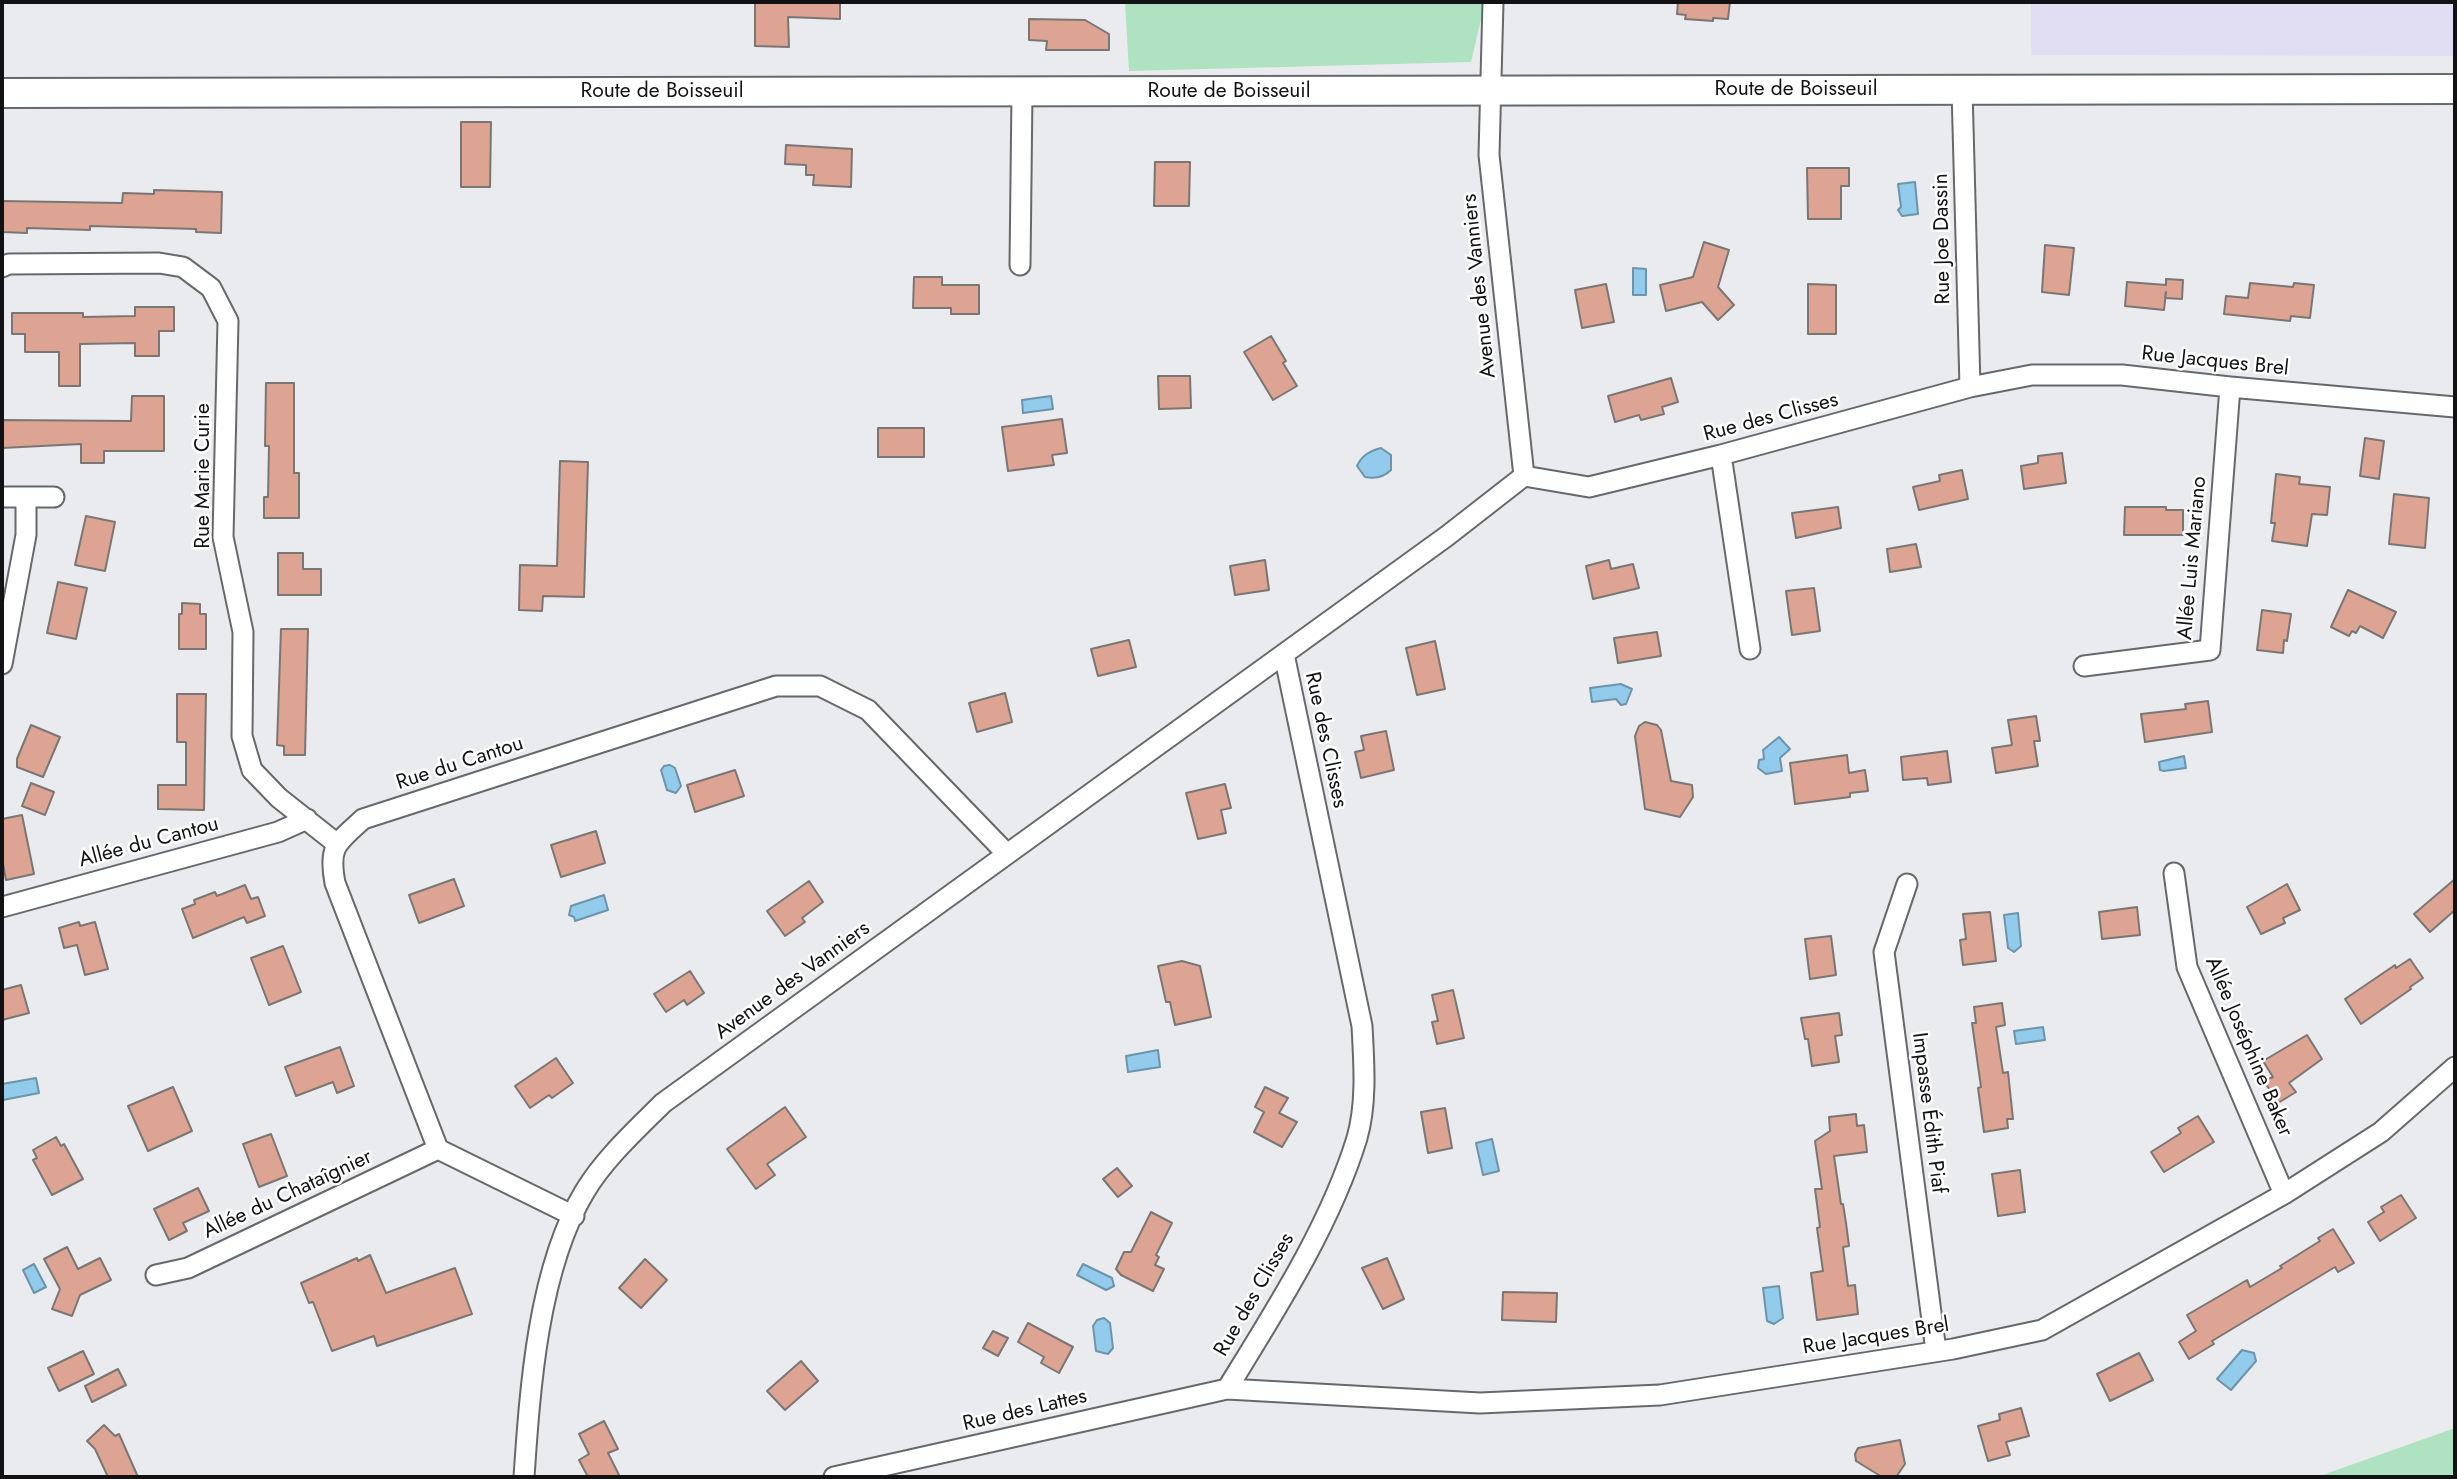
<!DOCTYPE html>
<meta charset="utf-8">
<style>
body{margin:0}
#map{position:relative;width:2457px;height:1479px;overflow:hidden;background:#e9ebef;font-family:Jost,sans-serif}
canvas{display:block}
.frame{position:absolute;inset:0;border:4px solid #121214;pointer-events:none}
</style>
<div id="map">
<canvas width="2457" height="1479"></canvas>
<div class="frame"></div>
</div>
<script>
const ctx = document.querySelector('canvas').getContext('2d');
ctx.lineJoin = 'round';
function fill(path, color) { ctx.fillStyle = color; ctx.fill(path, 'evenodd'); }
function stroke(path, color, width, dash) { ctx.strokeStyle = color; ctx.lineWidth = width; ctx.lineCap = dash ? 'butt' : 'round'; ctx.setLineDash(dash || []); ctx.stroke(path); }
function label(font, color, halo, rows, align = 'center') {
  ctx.font = font + ' Jost,sans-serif'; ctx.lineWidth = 5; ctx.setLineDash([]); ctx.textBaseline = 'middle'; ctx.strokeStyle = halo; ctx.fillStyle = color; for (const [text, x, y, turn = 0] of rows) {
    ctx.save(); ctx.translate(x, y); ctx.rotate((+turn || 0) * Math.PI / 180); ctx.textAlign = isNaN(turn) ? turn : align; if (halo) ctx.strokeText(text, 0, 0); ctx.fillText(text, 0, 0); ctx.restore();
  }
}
fill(new Path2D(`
 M2031,2H2455V56L2031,55Z`), '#e1def4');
fill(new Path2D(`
 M1125,2H1485L1471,62L1129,71Z
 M2455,1428V1477H2317Z`), '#aee2c0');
const water = new Path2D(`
 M1915,182L1918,214L1902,216L1898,210L1901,207L1898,184Z
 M1633,268L1646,269V295H1633Z
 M1051,396L1053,409L1023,413L1022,400Z
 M1381,448L1391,455V470C1384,477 1375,479 1365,477L1357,466C1362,455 1370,451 1381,448Z
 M1621,684L1632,689L1626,704L1621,705L1616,699L1592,702L1590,688Z
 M1779,737L1790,749L1780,758L1782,771L1766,774L1758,768L1759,760L1764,759L1763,750Z
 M2184,756L2186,768L2164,771L2160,770L2159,762Z
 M670,765L675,768L681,786L676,793L667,790L661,770L664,766Z
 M604,895L608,910L575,921L574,917L569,915L571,906Z
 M2018,913L2021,946L2014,952L2008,948L2004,915Z
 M2043,1027L2045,1040L2016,1044L2014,1031Z
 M1158,1050L1160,1067L1128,1072L1126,1056Z
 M36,1078L39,1093L3,1100L2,1084Z
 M1492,1139L1499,1171L1483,1175L1476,1143Z
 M34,1264L46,1287L34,1293L23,1270Z
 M1083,1264L1112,1278L1114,1286L1106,1290L1077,1275Z
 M1779,1286L1783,1318L1774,1324L1767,1321L1763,1288Z
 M1104,1318L1110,1323L1113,1348L1108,1354L1096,1351L1093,1326L1097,1320Z
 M2242,1350L2254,1353L2256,1361L2231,1390L2217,1379Z`);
fill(water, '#92cbeb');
stroke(water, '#6c94aa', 2);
const building = new Path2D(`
 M755,2H840V19L788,17L789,47L755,46Z
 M1678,2H1730L1728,19L1713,18V21L1685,19L1686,15L1677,14Z
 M1029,19L1085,20L1109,34V50H1046L1047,41L1029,40Z
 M461,122H491L490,187H461Z
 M786,145L852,149L851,187L813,185L814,175H806V165L785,164Z
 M1155,162H1190L1189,206H1154Z
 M1807,168H1849V186H1841V219H1808Z
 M154,190L222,192L221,233L196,232V229L90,226V230L27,228V233L2,232V201L122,203L123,193L154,194Z
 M1704,242L1729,250L1718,287L1734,305L1718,320L1702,302L1666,311L1660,285L1693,277Z
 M2045,245L2074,248L2069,295L2042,292Z
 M914,277H942V285H979V314H951V308H913Z
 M2166,279L2183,280L2182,299L2165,298L2166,292L2164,310L2125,306L2127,282L2166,285Z
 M2250,283L2293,287L2294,283L2314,285L2310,318L2291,316L2290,321L2224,314L2226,296L2248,298Z
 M1606,284L1614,322L1582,328L1575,290Z
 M1808,284L1836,285V334H1808Z
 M135,307H174V331H159V356H135V343L80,344V386H59V352H25V334H12V313H83V317L135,316Z
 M1271,336L1286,361L1283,363L1297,386L1273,400L1244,352Z
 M1158,376H1190L1191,408L1159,409Z
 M1671,378L1678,402L1662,407L1664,414L1641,420L1639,415L1615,422L1608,396Z
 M266,383H294V473H299V518H264V497H268L269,446H265Z
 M132,396H164V451H104V463H81V444L2,448V420L131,421Z
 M1062,419L1067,453L1052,455L1054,465L1008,471L1002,427Z
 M878,428H924V457H878Z
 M2365,438L2384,441L2379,479L2360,476Z
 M2062,453L2066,483L2024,489L2021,466L2038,463V456Z
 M560,461L588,462L584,597L543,596L542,611L519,610L520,565L557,566Z
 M1962,470L1968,499L1919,510L1913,487L1940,481L1939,475Z
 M2276,474L2300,477L2299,484L2330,487L2327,515L2312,514L2307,546L2272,541L2275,523H2271Z
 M2394,494L2429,498L2425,548L2389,544Z
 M1838,507L1841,528L1796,538L1792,513Z
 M2125,507H2166V510H2183V535H2124Z
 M86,516L115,522L105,571L75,565Z
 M1916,544L1921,567L1890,572L1887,549Z
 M278,553H303V569H321V595H278Z
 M1265,560L1269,590L1235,595L1230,566Z
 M1609,560L1611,569L1633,564L1639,588L1593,599L1586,566Z
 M58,582L87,588L76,639L47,633Z
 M1814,588L1820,631L1792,635L1786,591Z
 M2348,590L2396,612L2383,638L2360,626L2356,633L2352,631L2349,636L2331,627Z
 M182,603L200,604V614H206V649H179V614H182Z
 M2262,610L2291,614L2287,641L2284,640L2283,653L2257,650Z
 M281,629H308L305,755H284V746L277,745Z
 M1657,632L1661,656L1618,663L1614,638Z
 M1129,640L1136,667L1098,676L1091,649Z
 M1435,641L1445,689L1417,695L1406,648Z
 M1005,693L1012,722L977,732L969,703Z
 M177,694H206L204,810L158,809V785H186V742H177Z
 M2208,701L2212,732L2145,742L2141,714L2186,709L2185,704Z
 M2036,716L2040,741H2034L2038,766L1996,773L1992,748L2012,745L2008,720Z
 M1645,722L1657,725L1661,730L1671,781L1692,785L1693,797L1680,817L1645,809L1635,736L1639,726Z
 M31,725L60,737L43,777L17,767V759Z
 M1386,731L1394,770L1361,778L1355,752L1364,750L1361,736Z
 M1947,751L1951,782L1928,785L1927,778L1903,780L1901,757Z
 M1847,755L1849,773L1865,770L1868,791L1850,793V797L1795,804L1790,763Z
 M735,770L744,796L695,812L687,785Z
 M31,783L54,792L45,815L22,806Z
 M1225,784L1231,808L1221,810L1226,833L1198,839L1186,793Z
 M22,815L34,874L6,880L2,858V819Z
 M596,831L605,863L561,877L551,845Z
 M454,879L464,906L419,923L409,895Z
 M2455,879V910L2430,932L2414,914Z
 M809,881L823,902L802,918L805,922L785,936L767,911Z
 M2287,884L2300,910L2283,918L2285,923L2261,934L2247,907Z
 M245,885L251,899L258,897L265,916L247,923L244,917L193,938L182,909L195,904L194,900L215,892L217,896Z
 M2137,907L2140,935L2102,939L2099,912Z
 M1990,912L1996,961L1963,965L1960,940L1966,939L1963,914Z
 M79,922L80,926L95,922L108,969L85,975L77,945L64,948L59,928Z
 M1831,936L1836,975L1810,979L1805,939Z
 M283,946L301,992L269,1005L251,958Z
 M2410,959L2423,978L2410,987L2411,989L2361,1024L2345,999L2395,965L2396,968Z
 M1182,961L1200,966L1211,1017L1175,1025L1170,1002H1166L1158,966Z
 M690,971L704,993L687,1005L684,1000L666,1012L654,994Z
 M21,985L29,1013L2,1020V990Z
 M1453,990L1464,1038L1437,1044L1432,1022L1438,1021L1432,995Z
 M2002,1003L2005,1025L1996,1027L2003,1073L2008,1072L2013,1119H2007L2008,1128L1984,1132L1978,1088L1981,1087L1972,1023H1976L1974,1007Z
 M1839,1013L1842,1035L1835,1036L1839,1062L1812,1066L1808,1039H1805L1801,1018Z
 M2307,1035L2322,1059L2289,1083L2296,1092L2278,1103L2264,1081L2273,1077L2263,1061Z
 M340,1047L354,1086L337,1093L333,1082L296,1096L285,1067Z
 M556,1058L573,1083L552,1098L549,1095L530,1108L515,1086Z
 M173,1087L192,1131L148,1151L128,1106Z
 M1265,1087L1288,1098L1279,1113L1297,1122L1282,1147L1254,1132L1264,1112L1255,1107Z
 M785,1107L806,1137L767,1164L775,1175L756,1189L727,1149Z
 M1445,1108L1452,1148L1428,1153L1421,1112Z
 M1856,1114L1857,1126L1864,1125L1867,1152L1834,1156L1841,1204H1843L1846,1223L1849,1246L1843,1247L1848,1286L1855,1285L1858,1314L1817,1320L1811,1273L1823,1271L1817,1228L1820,1227L1815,1189H1822L1815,1141L1830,1131L1829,1117Z
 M2198,1116L2214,1142L2164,1172L2151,1152L2181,1133L2178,1128Z
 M271,1134L287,1176L259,1187L243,1144Z
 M56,1137L61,1146L64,1144L83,1179L52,1195L33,1160L37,1158L33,1150Z
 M1117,1168L1132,1186L1118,1197L1103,1179Z
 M2020,1170L2025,1212L1998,1216L1992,1174Z
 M198,1188L209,1211L183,1223L187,1231L169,1240L154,1209Z
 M2401,1195L2416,1218L2380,1241L2368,1222L2384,1212L2381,1207Z
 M1151,1212L1172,1223L1156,1255L1159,1257L1155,1265L1164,1269L1153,1291L1121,1275L1116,1269L1124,1252H1131Z
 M2333,1229L2354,1263L2338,1272L2335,1267L2212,1341L2214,1344L2189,1359L2179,1342L2196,1331L2187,1315L2247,1280L2250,1287L2282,1268L2280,1266L2320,1241L2318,1238Z
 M67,1247L78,1269L100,1258L111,1280L80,1295L72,1316L52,1309L60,1289L44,1259Z
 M370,1255L386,1293L455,1268L472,1314L377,1346L374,1336L332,1351L313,1302L309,1303L301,1283L357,1258L358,1261Z
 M1387,1258L1404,1299L1383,1309L1362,1268Z
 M645,1259L667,1280L641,1308L619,1288Z
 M1503,1292L1557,1293L1556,1322L1502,1320Z
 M1028,1323L1073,1347L1059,1373L1041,1363L1044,1357L1018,1342Z
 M993,1331L1008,1338L998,1356L983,1348Z
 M83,1351L94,1374L59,1391L48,1368Z
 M2139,1353L2153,1380L2110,1401L2097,1374Z
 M801,1361L818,1381L785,1410L767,1391Z
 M118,1369L126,1385L92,1402L85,1386Z
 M2021,1408L2029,1436L2006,1442L2010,1455L1988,1461L1978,1426L2000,1420L1999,1414Z
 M604,1421L618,1449L608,1453L620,1477H588L579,1460L589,1454L579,1434Z
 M104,1425L115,1436L119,1434L138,1477H108L95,1449L87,1441Z
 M1900,1440L1905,1464L1896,1477H1882L1856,1461L1855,1454L1858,1448Z`);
fill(building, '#dea493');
stroke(building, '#7a7674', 2);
const minor = new Path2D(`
 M1493,2L1489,155L1524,476
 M1962,89L1970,387
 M1020,265L1022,92
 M2,267L9,264L159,263L183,267L211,288L228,321L223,537L243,632L242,736L252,770L279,798L336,843
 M1721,455L1750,649
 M2,497H54
 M2,664L26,535V497
 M2084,666L2210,650L2230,387
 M2174,873L2187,967L2284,1194
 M1907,884L1884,952L1936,1351
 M2,907L278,832L307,819
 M574,1216L438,1149L335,883C328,846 337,843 363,819L776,686H820L868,710L1007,854
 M156,1275L188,1268L438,1149
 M1227,1389C1275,1311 1330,1226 1357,1138C1367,1103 1364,1063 1362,1026L1284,654
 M524,1477C530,1388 538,1269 585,1191C605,1158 636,1130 663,1103L1447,536L1524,476L1589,487L1721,455L1970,387L2032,375H2122L2230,387L2455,407
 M834,1477L1227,1389L1480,1403L1660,1395L1953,1349L2042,1330L2284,1194L2381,1132L2455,1067`);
const secondary = new Path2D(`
 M2,93L2455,89`);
stroke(minor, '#67686c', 23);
stroke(secondary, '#67686c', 32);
stroke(minor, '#fff', 19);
stroke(secondary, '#fff', 28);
label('21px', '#121214', '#fff', [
 ["Route de Boisseuil",1796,90],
 ["Route de Boisseuil",662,92],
 ["Route de Boisseuil",1229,92],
 ["Rue Joe Dassin",1943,239,-91],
 ["Avenue des Vanniers",1480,286,-96],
 ["Rue Jacques Brel",2215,362,6],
 ["Rue des Clisses",1771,418,-15],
 ["Rue Marie Curie",204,476,-90],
 ["Allée Luis Mariano",2193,558,-85],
 ["Rue des Clisses",1325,740,78],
 ["Rue du Cantou",460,764,-18],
 ["Allée du Cantou",149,843,-15],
 ["Avenue des Vanniers",793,981,-36],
 ["Allée Joséphine Baker",2248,1047,67],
 ["Impasse Édith Piaf",1928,1113,83],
 ["Allée du Chataîgnier",288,1195,-25],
 ["Rue des Clisses",1255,1295,-60],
 ["Rue Jacques Brel",1876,1337,-9],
 ["Rue des Lattes",1025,1411,-13]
]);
</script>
